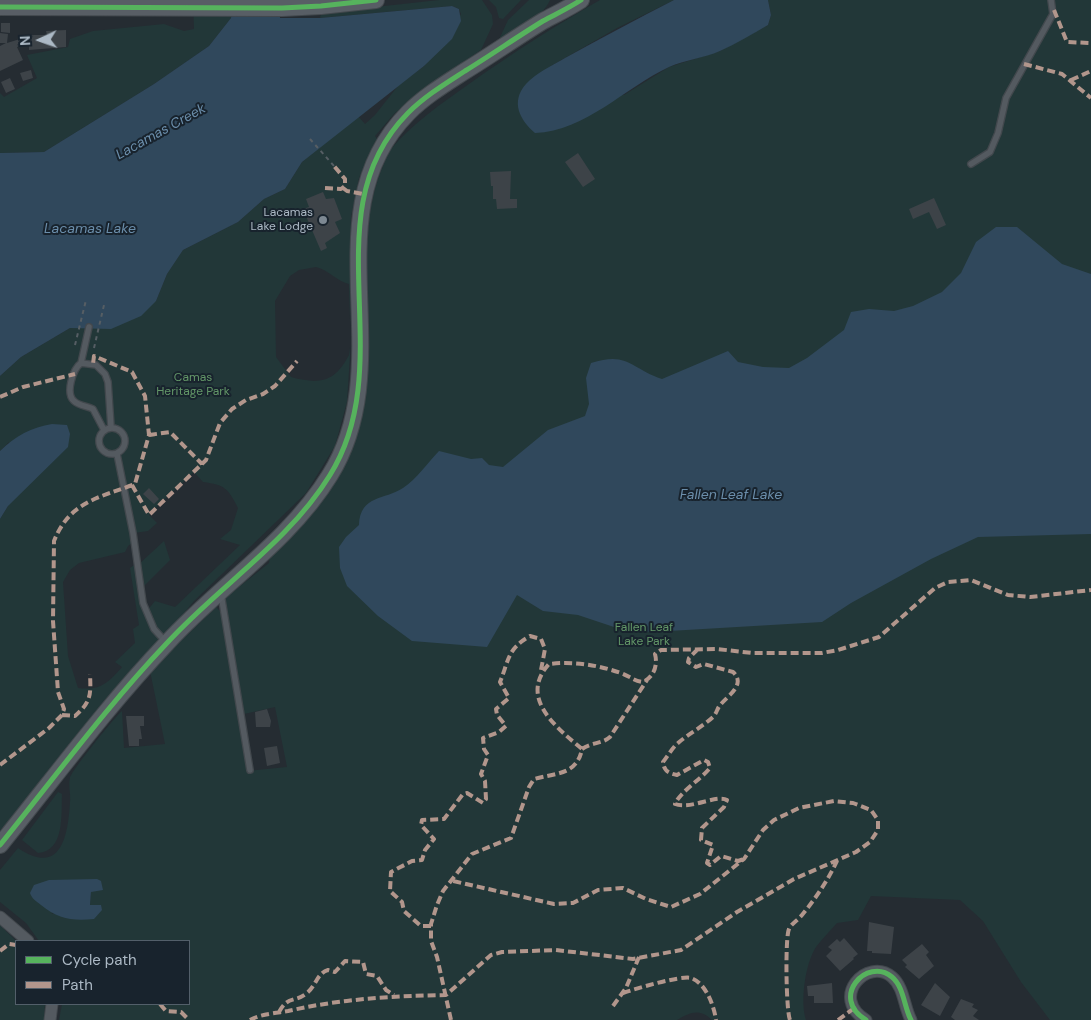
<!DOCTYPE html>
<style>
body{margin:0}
#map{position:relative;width:1091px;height:1020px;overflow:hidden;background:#252c32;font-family:"DM Sans",sans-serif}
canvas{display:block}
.legend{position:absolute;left:15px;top:940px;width:175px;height:65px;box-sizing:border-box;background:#18232d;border:1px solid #535f6a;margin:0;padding:6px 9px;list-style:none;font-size:15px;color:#acb9c5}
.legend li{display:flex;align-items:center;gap:10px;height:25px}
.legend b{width:25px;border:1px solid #535f6a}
.north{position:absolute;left:15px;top:15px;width:50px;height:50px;-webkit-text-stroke:4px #18232d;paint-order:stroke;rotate:267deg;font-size:14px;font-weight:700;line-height:20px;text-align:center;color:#acb9c5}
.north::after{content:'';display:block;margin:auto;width:18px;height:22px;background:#acb9c5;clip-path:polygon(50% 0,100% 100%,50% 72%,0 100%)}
</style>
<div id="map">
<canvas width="1091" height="1020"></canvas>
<ul class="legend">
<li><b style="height:6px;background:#56b35d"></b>Cycle path</li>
<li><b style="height:6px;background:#b2968c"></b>Path</li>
</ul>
<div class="north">N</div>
</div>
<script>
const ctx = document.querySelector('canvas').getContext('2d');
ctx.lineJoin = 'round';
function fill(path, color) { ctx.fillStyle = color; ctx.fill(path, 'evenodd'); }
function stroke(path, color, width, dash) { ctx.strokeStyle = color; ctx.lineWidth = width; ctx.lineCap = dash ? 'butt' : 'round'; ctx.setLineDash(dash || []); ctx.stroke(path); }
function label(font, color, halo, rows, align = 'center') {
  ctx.font = font + ' "DM Sans",sans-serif'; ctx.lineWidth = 4; ctx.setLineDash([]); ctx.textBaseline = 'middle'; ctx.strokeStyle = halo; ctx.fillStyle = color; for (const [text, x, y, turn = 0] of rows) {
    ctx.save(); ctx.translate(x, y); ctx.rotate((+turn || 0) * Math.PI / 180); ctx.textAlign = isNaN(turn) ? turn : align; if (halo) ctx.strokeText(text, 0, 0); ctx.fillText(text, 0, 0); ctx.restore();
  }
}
fill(new Path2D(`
 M193,0H234L231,18L209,46L154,84L44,152L0,153V93L4,97L37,78L27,55L68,47L70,39L93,31L164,24L184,31L194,29Z
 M439,0H482L492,15L493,24L481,50L414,97L394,114L375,136L377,139L359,178L351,217L350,355L347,402L335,446L306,493L194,601L0,831V519L8,506L9,442L0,451V376L21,357L70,328L89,327L156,301L167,274L183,250L238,222L264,199L285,189L302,162L358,116L365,124L375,115L398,86L424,66L461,14L459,9L452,6L320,18L321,13ZM316,267C329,270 336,281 349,284C349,295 352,348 349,355C335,382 320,385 291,377L276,357L275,301L290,276L299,270ZM194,472L203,482C225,485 228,488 238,508L231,530L220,539L240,545L175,607L155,601L146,612L141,589L170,560L164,541L138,565L137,563L130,568L139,625L133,629L135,643L115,662L122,667C108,683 100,691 78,688L68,656L63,582L70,570L79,563L125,552L128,546L134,541V533L148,531L157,523L149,515L152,511Z
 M489,0H521L503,19L499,18L496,7Z
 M529,0H550C542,19 514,32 497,44L508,20Z
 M600,0H674L617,28L551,66L624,95L669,67L720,51L768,25L771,15L768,0H1091V1020H1050L1021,982L983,921L960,900L871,896L858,920L837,923C830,931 822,939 816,947C805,964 800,1002 806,1020H712C700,1008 690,1012 677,1020H59L62,1004H189V941H39L26,923L0,902V870L18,848C61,877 68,836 70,802C71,794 68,785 70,778C72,770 114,718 122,711L124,748L165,744L150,671L216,607L221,612L247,771L287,767L275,707L244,714L224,599L269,563L270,555C309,509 350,471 362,410C378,331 351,241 383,166C385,161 387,154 391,149C412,124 442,103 469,84C511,54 555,26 600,0ZM101,881L91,892L90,905H101L51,914Z
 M58,792L62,794C61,814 65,851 38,853L22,840Z
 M0,925L16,941V1004H45L44,1020H0Z`), '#223738');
fill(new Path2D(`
 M234,0H279L280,18H320L452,6L459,9L461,21L452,39L424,66L302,162L285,189L264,199L238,222L183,250L167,274L156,301L141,316L111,329L70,328L21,357L0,376V153L44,152L154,84L209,46L231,18Z
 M674,0H768L771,15L768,25C752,34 736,44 720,51C704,58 685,60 669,67C624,88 586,131 535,133C520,120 510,102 526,84C536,73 553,65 565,58C601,38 637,19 674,0Z
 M996,227H1017L1062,264L1091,274V534L978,537L931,559L851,603L822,622L652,632L617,628L578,615L543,611L517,595L487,647L412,641L378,616L347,586L340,568L339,547L346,537L359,525C360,495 385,500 403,488C417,479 428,462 439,451L471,459L482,458L489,465L503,467L548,430L585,416L589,404L586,378L591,363C628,351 630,368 662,379L728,351L738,362L763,367L789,368L807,358L844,330L851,312L869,309L894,311L913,306L942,292L961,273L976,242Z
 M52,424L67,425L70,434L68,447L8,506L0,519V451C15,436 32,427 52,424Z
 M97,879L101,881L103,890L91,892L90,905H101L102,910L94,919C72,921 58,919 41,905C36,901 32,899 30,893L34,885L49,880Z`), '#30485c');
fill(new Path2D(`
 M1,23H10V33L1,32Z
 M66,30V47L29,50V35H47L46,31Z
 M0,33L8,34L7,43L20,39L23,45L17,47L23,60L0,71V46L6,43H0Z
 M31,70L33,78L23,81L20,73Z
 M10,78L15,89L6,93L1,82Z
 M578,153L595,179L583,187L565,162Z
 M511,171L510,199H517V208L497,209L496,199H493V186H491L490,172Z
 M323,192L326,199L334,198L342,219L335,222L340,233L325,243L327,248L321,251L303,209L309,207L306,199Z
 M934,198L946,225L937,229L929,212L913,219L909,209Z
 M149,488L159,499L154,504L143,494Z
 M267,709L271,721L270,727H256L255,712Z
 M126,716H144V726H140L142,739H139V746H129Z
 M277,746L280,763L267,766L264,748Z
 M869,922L894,927L891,954L872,953V951H867Z
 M844,938L858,954L853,958L854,959L840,971L826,956L832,950L828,947L837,939L840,942Z
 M922,944L929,952L926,955L934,966L919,979L905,967L907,965L902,960Z
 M832,983L833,1003H814V996H808L807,986Z
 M935,983L950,997L940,1016L921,1005Z
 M961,999L974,1004L972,1007L978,1010L973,1016L979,1020H955L951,1017Z`), '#3d4348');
const lane = new Path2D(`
 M971,164L990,152L998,133L1006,98L1053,14L1051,0
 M81,363L89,327
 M99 441a13 13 0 1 1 26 0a13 13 0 1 1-26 0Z
 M104,430L93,409C87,406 79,406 74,401C65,393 73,369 81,363L96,365L105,374L108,382L111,427
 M117,454L133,533L143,603L154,629L165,641
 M221,594L250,770`);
const street = new Path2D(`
 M0,917L28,941
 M50,1020L52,1004
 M866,1020C829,998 867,956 892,977C904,987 904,1007 911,1020`);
const secondary = new Path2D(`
 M0,7L282,8L321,6L376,0
 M0,845C55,777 107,706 167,643C219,586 289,542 330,475C402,359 309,213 408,113C425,96 445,84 465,71C491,55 517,37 543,21C556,14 569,8 581,0`);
stroke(lane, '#42484d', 8);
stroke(street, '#42484d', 13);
stroke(secondary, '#42484d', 18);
stroke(new Path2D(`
 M310,139L334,166
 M75,345L86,300
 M94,348L104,305`), '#565e64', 2, [4, 4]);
stroke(lane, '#545a60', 5.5);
stroke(street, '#545a60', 11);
stroke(secondary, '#585e65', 16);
stroke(new Path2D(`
 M1054,10L1067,42L1091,43
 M1024,64L1062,74L1091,98
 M1071,80L1091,71
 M325,188L341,189L345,186V179L334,166
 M343,188L347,191L363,194
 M0,397L23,387L75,374
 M149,435L170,432L202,464
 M132,485L149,515L206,460L220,423L232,409L246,400L263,394L275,386L297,361
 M698,649L689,658L688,662L696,667L704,664L733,672C746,684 729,695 721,704C717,708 717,713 713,717C702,727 687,735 678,743C672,748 668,756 663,762C664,771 668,773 677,775L704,760L708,762L710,768C701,779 680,792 675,804C690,810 717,794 727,800L724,807L702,828L701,840L713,845L707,863L710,865L721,856L738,861L744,859
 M62,715L75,716C91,702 91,695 90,674
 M582,749C592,742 602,744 610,737L647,680
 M0,765L49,728L62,715L64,709L58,692L53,621L54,541C70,501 99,498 135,484L149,435L145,396L132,372L94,356L93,364
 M431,926H421L404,911L402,902L390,891L391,872L412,861L422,860L425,850L434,839L421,825L422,820L444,819L463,794L467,793L483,803L486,799L485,781L481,774L488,755L484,749L483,738L499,732L506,726L497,715L496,709L509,698L500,682C509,660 507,649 530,636L541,639L545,649L541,670
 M0,951L9,944L16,945
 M623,993C634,989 682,975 691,978C706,983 714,1006 716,1020
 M160,1004L166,1011L181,1012L189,1020
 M613,1006L626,988L639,957
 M279,1012C288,995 295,1003 307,993C316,986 317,973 328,970L335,972L345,961L363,962L366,974L377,976L386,990L394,995
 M250,1020C261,1014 276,1013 288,1011C340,999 392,996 446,995L491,955L502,952L556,950L633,959L681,950L737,912L794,879L856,852L870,842L878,830V820L871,810L853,803L834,801L799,808L774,820L763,830L744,859L700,894L671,907L646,899L623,888L598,890L573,903L554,904L453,881
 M451,1020L437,957L431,941V924L437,905L443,891L472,854L511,838L529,787L534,779C556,773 577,775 582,749C557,728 518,698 549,664C573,661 598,665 621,673C629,676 634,681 643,682C654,677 658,665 655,654L661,650L717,649L752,653H822L838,650L879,637L935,588L948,582L971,580L1008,595L1030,597L1091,590
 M790,1020C786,1011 785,937 789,929C791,924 798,920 802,915C816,898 828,880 837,861
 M838,1020L853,1009`), '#b2968c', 4, [8, 4]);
stroke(new Path2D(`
 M0,7L282,8L321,6L376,0
 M0,845C55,777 107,706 167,643C219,586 289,542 330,475C402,359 309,213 408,113C425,96 445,84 465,71C491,55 517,37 543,21C556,14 569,8 581,0
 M866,1020C829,998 867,956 892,977C904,987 904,1007 911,1020`), '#56b35d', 5);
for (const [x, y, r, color] of [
 [323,220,5,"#7d8892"]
]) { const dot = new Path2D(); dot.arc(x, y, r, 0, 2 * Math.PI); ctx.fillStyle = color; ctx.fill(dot); stroke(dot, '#18232d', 2); }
label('12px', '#acb9c5', '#18232d', [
 ["Lacamas",313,213],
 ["Lake Lodge",313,227]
], 'right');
label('12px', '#639768', '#18232d', [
 ["Camas",193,378],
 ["Heritage Park",193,392],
 ["Fallen Leaf",644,628],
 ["Lake Park",644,642]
]);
label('italic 14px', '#6b8eab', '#18232d', [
 ["Lacamas Creek",161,132,-29],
 ["Lacamas Lake",90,229],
 ["Fallen Leaf Lake",731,495]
]);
</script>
